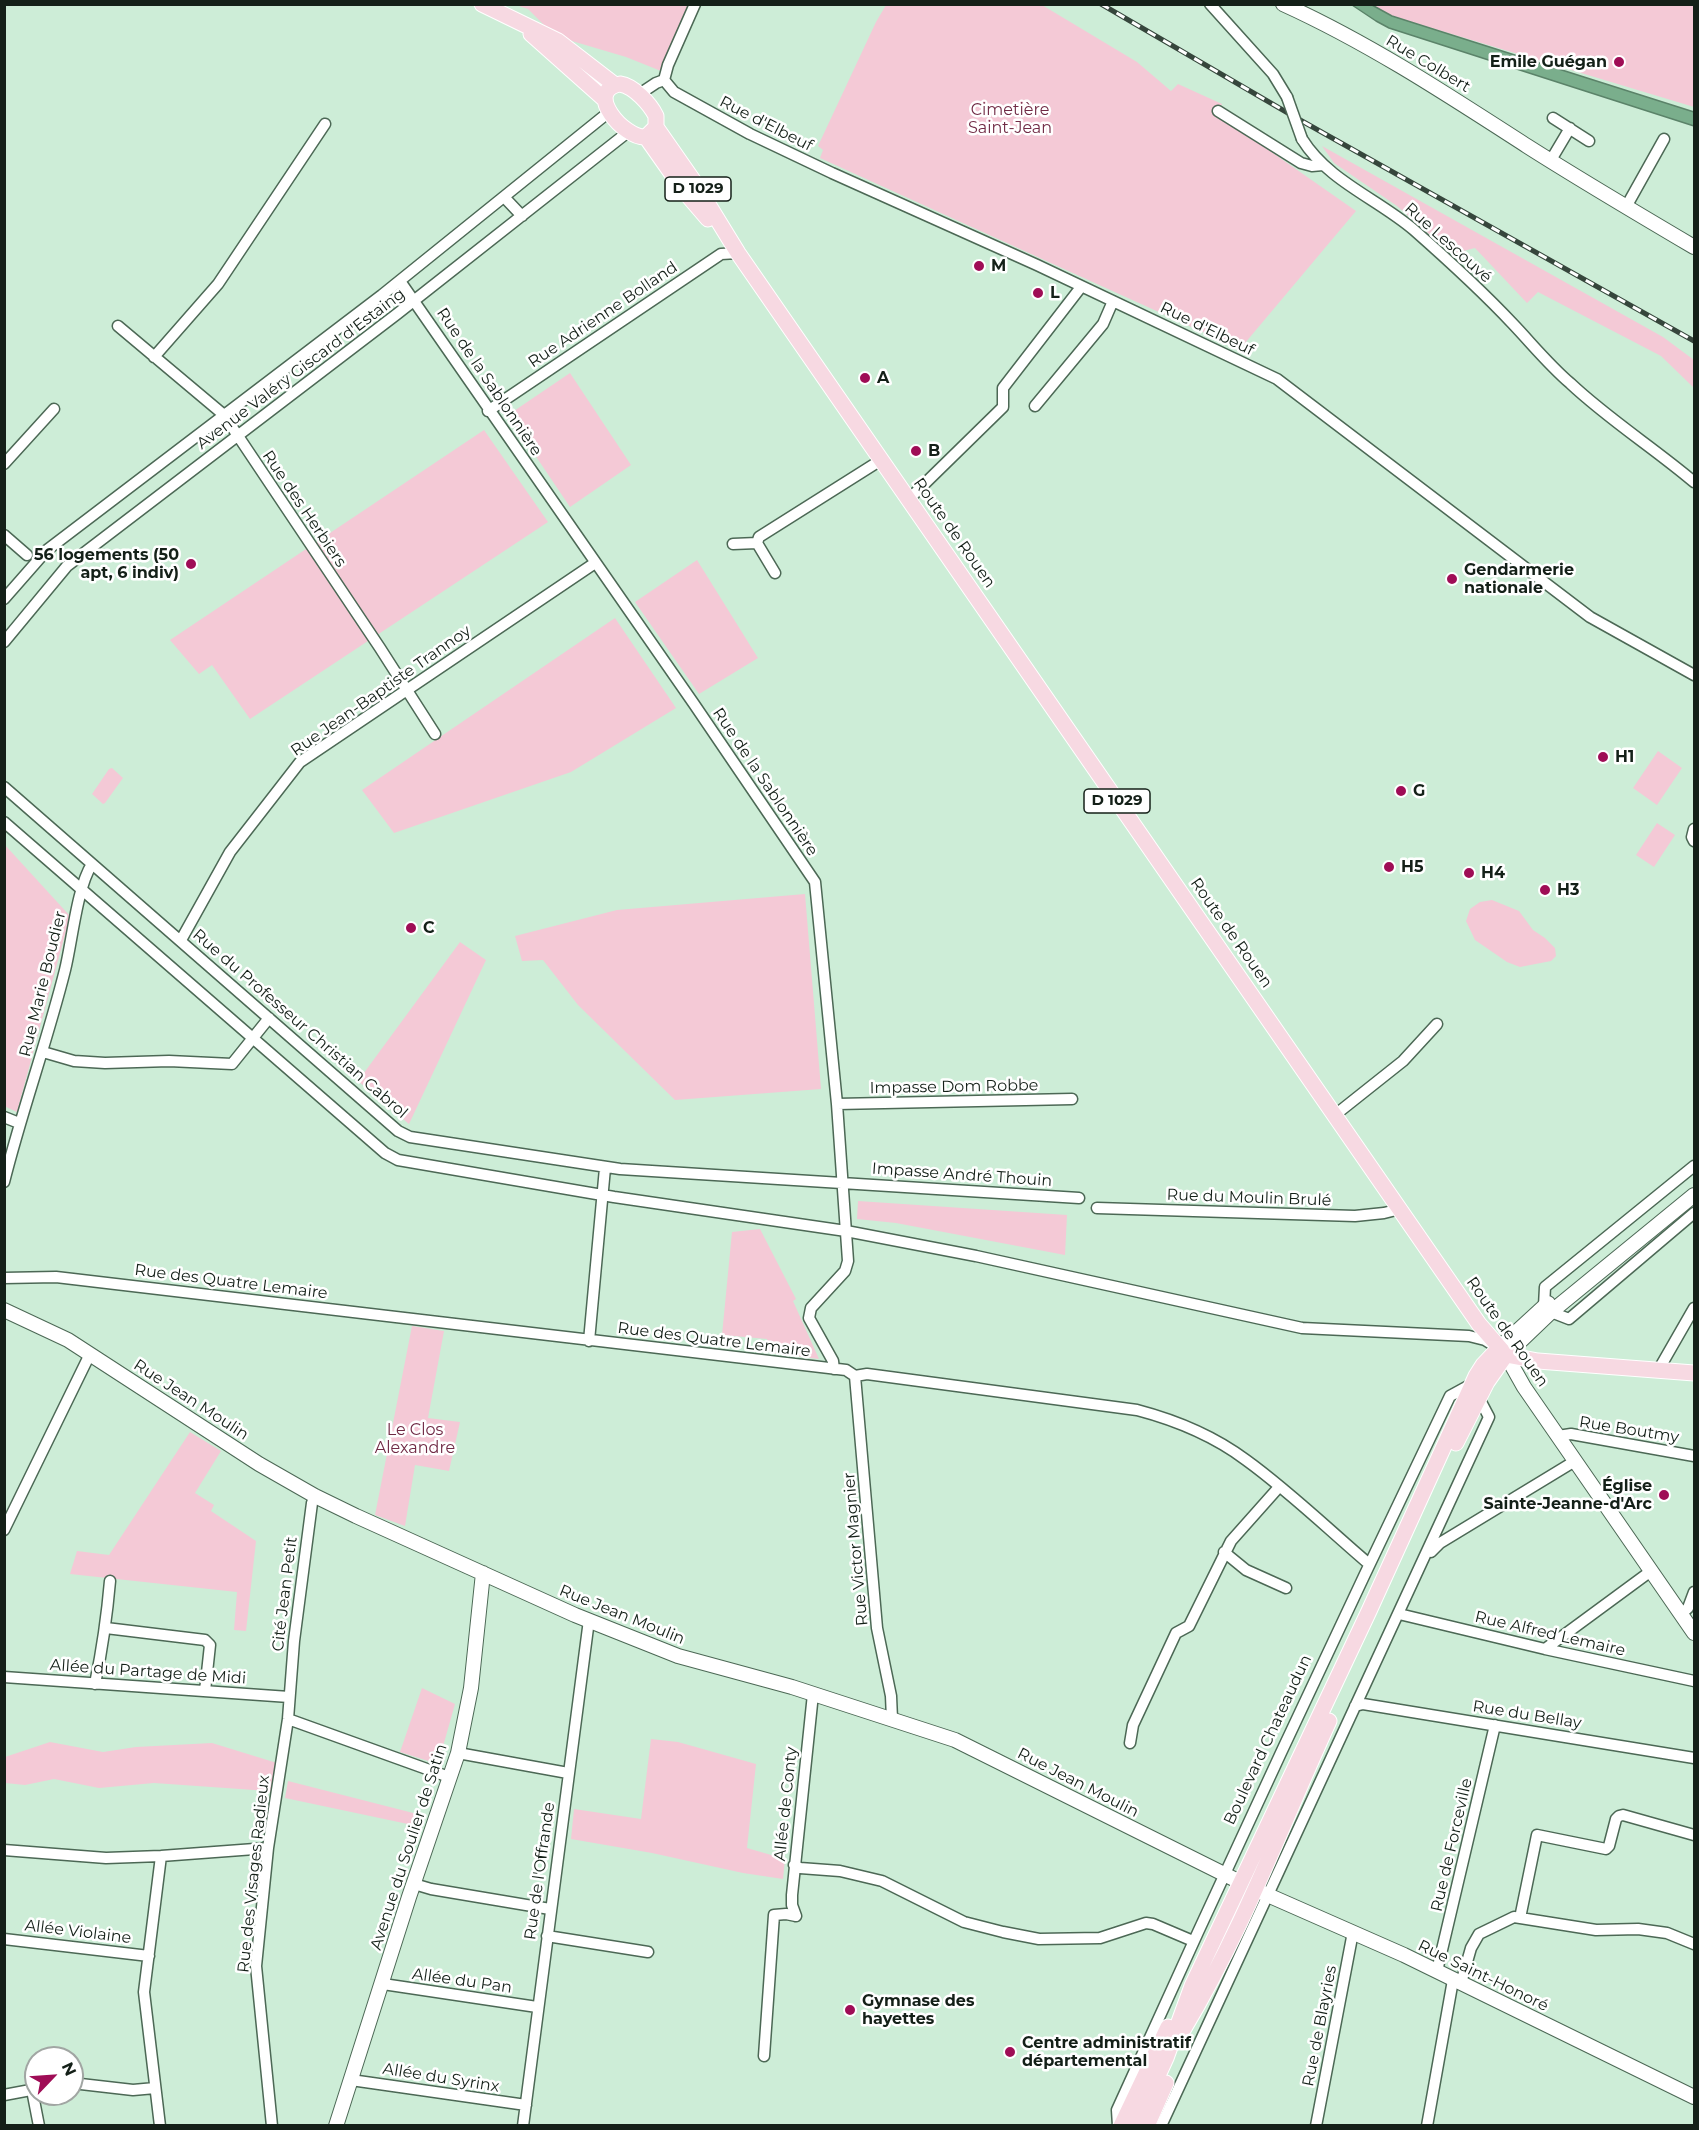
<!DOCTYPE html>
<meta charset="utf-8">
<style>
body{margin:0}
#map{position:relative;width:1699px;height:2130px;overflow:hidden;background:#cdedd7;font-family:Montserrat,sans-serif}
canvas{display:block}
.frame{position:absolute;inset:0;border:6px solid #142018;pointer-events:none}
.north{position:absolute;left:24px;top:2046px;width:60px;height:60px;box-sizing:border-box;background:#fff;border:2px solid #a1a6a3;border-radius:50%;rotate:65deg;font-size:16px;font-weight:700;line-height:24px;text-align:center;color:#142018}
.north::after{content:'';display:block;margin:auto;width:21px;height:27px;background:#9f0d56;clip-path:polygon(50% 0,100% 100%,50% 72%,0 100%)}
</style>
<div id="map">
<canvas width="1699" height="2130"></canvas>
<div class="frame"></div>
<div class="north">N</div>
</div>
<script>
const ctx = document.querySelector('canvas').getContext('2d');
ctx.lineJoin = 'round';
function fill(path, color) { ctx.fillStyle = color; ctx.fill(path, 'evenodd'); }
function stroke(path, color, width, dash) { ctx.strokeStyle = color; ctx.lineWidth = width; ctx.lineCap = dash ? 'butt' : 'round'; ctx.setLineDash(dash || []); ctx.stroke(path); }
function label(font, color, halo, rows, align = 'center') {
  ctx.font = font + ' Montserrat,sans-serif'; ctx.lineWidth = 5; ctx.setLineDash([]); ctx.textBaseline = 'middle'; ctx.strokeStyle = halo; ctx.fillStyle = color; for (const [text, x, y, turn = 0] of rows) {
    ctx.save(); ctx.translate(x, y); ctx.rotate((+turn || 0) * Math.PI / 180); ctx.textAlign = isNaN(turn) ? turn : align; if (halo) ctx.strokeText(text, 0, 0); ctx.fillText(text, 0, 0); ctx.restore();
  }
}
fill(new Path2D(`
 M516,5H690L661,71L626,57L555,36L528,9Z
 M886,5H1042L1137,62L1171,91L1178,84L1222,104L1217,114L1356,211L1240,349L820,158L823,150L818,146L876,22Z
 M1372,5H1694V107L1392,16Z
 M1322,146L1663,337L1694,360V388L1661,356L1538,292L1527,303L1475,248L1452,254L1397,206L1334,163Z
 M570,373L631,465L570,507L508,415Z
 M484,430L548,522L250,719L212,665L199,674L170,640Z
 M697,560L758,658L699,694L635,602Z
 M615,618L676,708L571,772L394,833L362,790Z
 M1658,751L1682,768L1657,805L1633,788Z
 M112,768L123,778L105,803L103,804L92,794L109,769Z
 M1657,823L1675,835L1654,867L1636,855Z
 M5,845L70,916L17,1112L4,1106Z
 M805,894L821,1089L675,1100L578,1005L543,960L522,961L515,936L617,910Z
 M1492,900L1519,911L1533,930L1545,938L1555,948L1556,956L1551,961L1520,967L1507,962L1475,940L1466,921L1470,909L1480,902Z
 M460,942L486,960L409,1124L358,1081Z
 M858,1201L1067,1215L1065,1255L896,1223L857,1219Z
 M760,1229L796,1299L793,1301L819,1359L770,1353L767,1339L722,1335L732,1232Z
 M412,1326L444,1331L428,1418L460,1422L449,1471L415,1465L405,1526L375,1515Z
 M190,1432L221,1451L195,1493L214,1505L211,1511L256,1541L246,1631L234,1630L237,1592L70,1574L77,1551L109,1555Z
 M422,1688L455,1704L438,1764L400,1752Z
 M651,1739L678,1742L756,1764L747,1848L785,1859L783,1879L743,1873L652,1853L571,1839L574,1809L641,1819Z
 M50,1742L103,1752L136,1747L212,1743L277,1763L273,1794L268,1791L240,1789L154,1783L99,1788L54,1779L25,1785L5,1783V1757Z
 M288,1781L425,1816L422,1827L285,1798Z`), '#f4c9d6');
const water = new Path2D(`
 M1352,5H1372L1392,16L1694,112V126L1389,28L1376,21Z`);
fill(water, '#7aae8c');
stroke(water, '#5b8369', 1.5);
const street = new Path2D(`
 M1210,4L1273,74L1287,97
 M664,80L674,92L750,134L832,173L1037,265L1277,379L1590,617L1694,675
 M664,80L668,65L695,4
 M638,95L656,83L664,80
 M1218,111L1301,163L1312,166L1323,165
 M1553,118L1589,141
 M1302,139C1328,181 1378,199 1414,230C1448,260 1482,291 1513,324C1532,344 1549,365 1570,383C1608,419 1654,448 1694,482
 M1551,160L1570,128
 M504,197L522,216
 M1626,207L1664,139
 M400,281L694,704L815,882L837,1104L848,1261L845,1271L811,1308L809,1318L833,1361L834,1369
 M118,326L224,415L380,648L435,734
 M154,357L218,284L325,124
 M1035,406L1103,324L1113,301
 M488,411L721,254L738,253
 M4,464L54,409
 M909,499L1003,407V388L1081,287
 M4,535L27,555
 M733,544L757,543
 M775,573L757,543L759,537L881,460
 M4,599L47,550L382,295L609,112
 M4,642L67,566L397,314L628,132
 M4,787L398,1131L410,1137L620,1169L1079,1198
 M4,822L385,1153L398,1160L614,1197L846,1231L976,1256L1302,1328L1469,1336L1485,1340L1493,1345
 M1694,829L1692,837L1694,841
 M181,940L230,852L300,762L595,563
 M43,1052L74,1061L105,1063L169,1061L232,1064L269,1018
 M837,1104L1072,1099
 M1335,1115L1403,1061L1437,1024
 M4,1117L19,1123
 M4,1182C22,1110 47,1042 65,970C72,942 77,887 92,864
 M1097,1208L1355,1216L1384,1213L1400,1209
 M4,1278L56,1277L846,1370L855,1376L867,1374L1137,1410C1175,1420 1214,1436 1246,1460C1289,1491 1328,1529 1369,1564
 M1544,1306L1545,1287L1694,1166
 M1551,1312L1569,1319L1694,1213
 M589,1341L605,1168
 M1659,1369L1694,1308
 M855,1376L877,1628L891,1696L892,1719
 M1558,1436L1571,1434L1694,1456
 M4,1530L90,1354
 M1224,1552L1246,1570L1286,1588
 M1431,1552L1440,1543L1575,1461
 M1399,1614L1545,1649L1694,1681
 M1681,1614L1688,1608L1694,1592
 M106,1628L205,1640L210,1645L205,1691
 M1545,1649L1651,1571
 M4,1677L289,1697
 M95,1684C102,1650 107,1616 110,1581
 M1355,1706L1363,1704L1694,1758
 M288,1719L449,1777
 M1130,1743L1133,1725L1176,1633L1189,1626L1231,1541L1279,1487
 M458,1753L568,1773
 M4,1850L106,1858L161,1856L268,1848
 M794,1865L800,1868L840,1871L882,1881L964,1922L1003,1932L1039,1939L1100,1938L1146,1923L1153,1924L1193,1941
 M414,1884L431,1889L550,1909
 M796,1916L792,1905V1895L813,1694
 M1520,1918L1537,1835L1606,1849L1609,1846L1616,1819L1619,1816L1623,1815L1694,1835
 M547,1936L648,1952
 M4,1939L149,1956
 M1437,1971L1495,1725
 M1461,1983L1471,1948L1479,1934L1514,1917L1596,1930L1638,1929L1667,1933L1694,1944
 M383,1984L537,2007
 M764,2056L774,1915L786,1914L796,1916
 M351,2080L526,2105
 M72,2083L133,2090L155,2088
 M32,2090L39,2126
 M4,2095L36,2089
 M160,2126L144,1992L161,1856
 M272,2126L256,1966L268,1848L288,1719L294,1641L312,1503L315,1496
 M523,2126L589,1620
 M1118,2126L1117,2110C1225,1871 1336,1633 1450,1396L1472,1384
 M1161,2126L1489,1417L1479,1398
 M1316,2126L1353,1932
 M1427,2126L1453,1980`);
const secondary = new Path2D(`
 M1283,4C1369,43 1448,95 1527,146C1582,181 1638,214 1694,247
 M1694,1195L1551,1312L1506,1355L1524,1387L1694,1633
 M4,1310L68,1340L259,1464L315,1496L356,1516L575,1615L678,1656L792,1687L955,1740L1254,1889L1404,1955L1694,2097
 M1499,1348L1548,1303
 M336,2126L409,1897L458,1753L471,1688L483,1573`);
const primary = new Path2D(`
 M482,4L558,41L615,85
 M531,34L604,99
 M620,84C634,86 650,104 656,116V127L646,137C624,139 583,91 620,84Z
 M656,127L695,183L738,253L1479,1324L1506,1355
 M646,137L684,191L708,219
 M1506,1355L1538,1361L1694,1373
 M1456,1443L1487,1382L1506,1355
 M1183,2030C1242,1932 1282,1824 1329,1721
 M1121,2126L1168,2027
 M1135,2126L1166,2058L1192,1986L1369,1611L1476,1376L1483,1365L1499,1348
 M1147,2126L1166,2083`);
stroke(street, '#4c6855', 13);
stroke(secondary, '#4c6855', 16);
stroke(primary, '#fff', 17);
stroke(street, '#fff', 10);
stroke(secondary, '#fff', 14);
stroke(primary, '#f7d9e2', 15);
const rail = new Path2D(`
 M1101,4L1293,116L1694,341`);
stroke(rail, '#36463c', 5);
stroke(rail, '#fff', 3, [9]);
const streetBridge = new Path2D(`
 M1287,97L1302,139`);
stroke(streetBridge, '#4c6855', 13, []);
stroke(streetBridge, '#fff', 10);
for (const [x, y, r, color] of [
 [1619,62,6,"#9f0d56"],
 [979,266,6,"#9f0d56"],
 [1038,293,6,"#9f0d56"],
 [865,378,6,"#9f0d56"],
 [916,451,6,"#9f0d56"],
 [191,564,6,"#9f0d56"],
 [1452,579,6,"#9f0d56"],
 [1603,757,6,"#9f0d56"],
 [1401,791,6,"#9f0d56"],
 [1389,867,6,"#9f0d56"],
 [1469,873,6,"#9f0d56"],
 [1545,890,6,"#9f0d56"],
 [411,928,6,"#9f0d56"],
 [1664,1495,6,"#9f0d56"],
 [850,2010,6,"#9f0d56"],
 [1010,2052,6,"#9f0d56"]
]) { const dot = new Path2D(); dot.arc(x, y, r, 0, 2 * Math.PI); ctx.fillStyle = color; ctx.fill(dot); stroke(dot, '#fff', 2); }
for (const [x, y, w] of [
 [698,189,66],
 [1117,801,66]
]) { const box = new Path2D(); box.roundRect(x - w / 2, y - 12, w, 24, 4.5); ctx.fillStyle = '#fff'; ctx.fill(box); stroke(box, '#142018', 1.5); }
label('bold 15px', '#142018', null, [
 ["D 1029",698,189],
 ["D 1029",1117,801]
]);
label('bold 16px', '#142018', '#fff', [
 ["Emile Guégan",1607,62,"right"],
 ["M",991,266],
 ["L",1050,293],
 ["A",877,378],
 ["B",928,451],
 ["56 logements (50",179,555,"right"],
 ["apt, 6 indiv)",179,573,"right"],
 ["Gendarmerie",1464,570],
 ["nationale",1464,588],
 ["H1",1615,757],
 ["G",1413,791],
 ["H5",1401,867],
 ["H4",1481,873],
 ["H3",1557,890],
 ["C",423,928],
 ["Église",1652,1486,"right"],
 ["Sainte-Jeanne-d'Arc",1652,1504,"right"],
 ["Gymnase des",862,2001],
 ["hayettes",862,2019],
 ["Centre administratif",1022,2043],
 ["départemental",1022,2061]
], 'left');
label('16px', '#142018', '#fff', [
 ["Rue Colbert",1428,64,31],
 ["Rue d'Elbeuf",766,124,27],
 ["Rue Lescouvé",1448,243,42],
 ["Rue Adrienne Bolland",603,315,-34],
 ["Rue d'Elbeuf",1207,329,26],
 ["Avenue Valéry Giscard d'Estaing",301,369,-37],
 ["Rue de la Sablonnière",489,382,56],
 ["Rue des Herbiers",304,509,56],
 ["Route de Rouen",954,533,55],
 ["Rue Jean-Baptiste Trannoy",381,691,-35],
 ["Rue de la Sablonnière",765,782,56],
 ["Route de Rouen",1231,933,55],
 ["Rue Marie Boudier",43,984,-76],
 ["Rue du Professeur Christian Cabrol",300,1024,41],
 ["Impasse Dom Robbe",954,1087,-1],
 ["Impasse André Thouin",962,1175,4],
 ["Rue du Moulin Brulé",1249,1198,2],
 ["Rue des Quatre Lemaire",231,1282,7],
 ["Route de Rouen",1507,1332,55],
 ["Rue des Quatre Lemaire",714,1340,7],
 ["Rue Jean Moulin",191,1400,33],
 ["Rue Boutmy",1629,1430,9],
 ["Rue Victor Magnier",856,1549,-95],
 ["Cité Jean Petit",285,1594,-83],
 ["Rue Jean Moulin",622,1615,22],
 ["Rue Alfred Lemaire",1550,1634,13],
 ["Allée du Partage de Midi",148,1672,4],
 ["Rue du Bellay",1527,1715,9],
 ["Boulevard Chateaudun",1268,1740,-65],
 ["Rue Jean Moulin",1078,1783,27],
 ["Allée de Conty",786,1804,-84],
 ["Rue de Forceville",1452,1845,-77],
 ["Avenue du Soulier de Satin",409,1847,-72],
 ["Rue de l'Offrande",540,1871,-82],
 ["Rue des Visages Radieux",254,1874,-84],
 ["Allée Violaine",78,1932,7],
 ["Rue Saint-Honoré",1483,1976,26],
 ["Allée du Pan",462,1981,8],
 ["Rue de Blayries",1320,2026,-79],
 ["Allée du Syrinx",441,2078,9]
]);
label('16px', '#702a45', '#fff', [
 ["Cimetière",1010,110],
 ["Saint-Jean",1010,128],
 ["Le Clos",415,1430],
 ["Alexandre",415,1448]
]);
</script>
